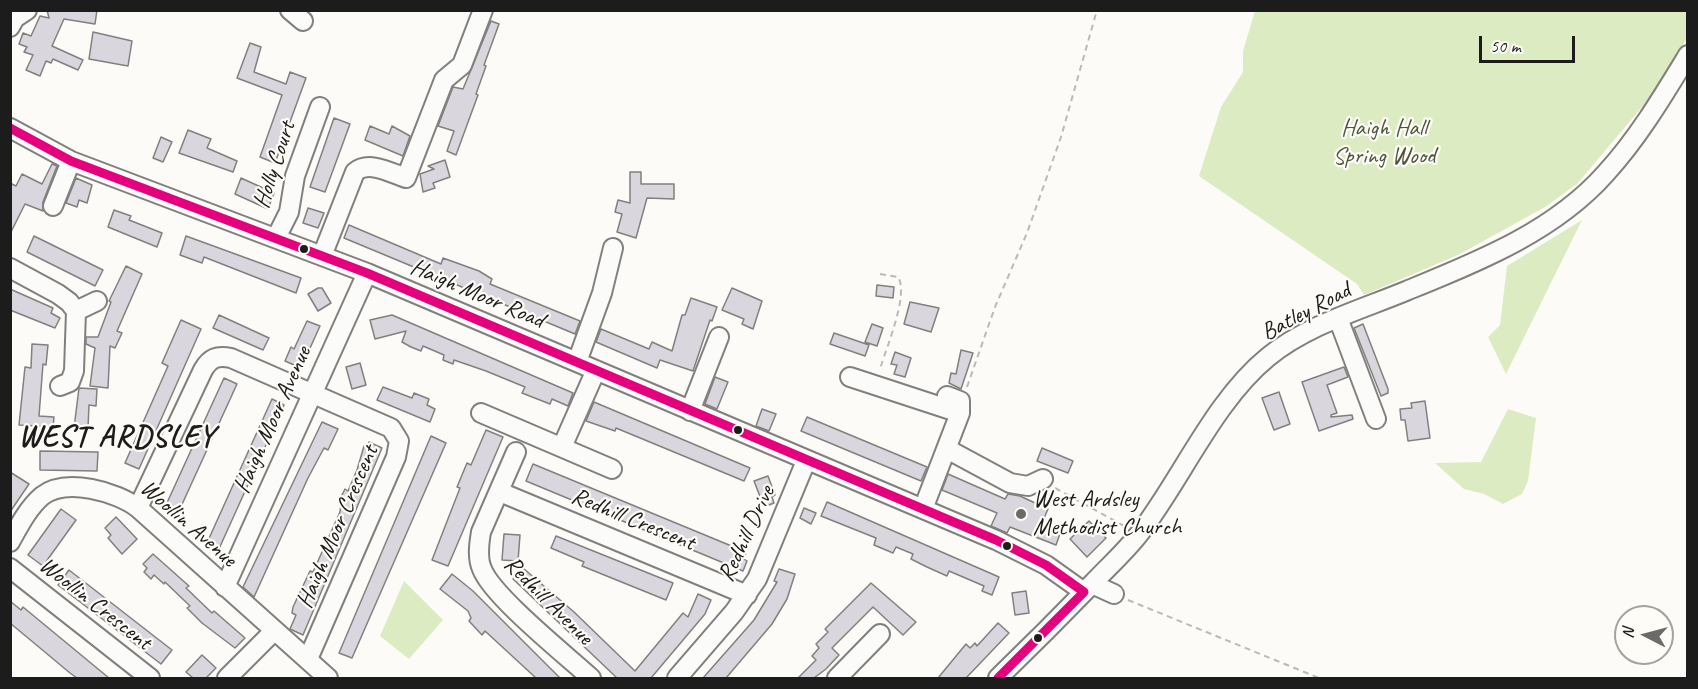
<!DOCTYPE html>
<style>
body{margin:0}
#map{position:relative;width:1698px;height:689px;overflow:hidden;background:#fcfbf8;font-family:Caveat,sans-serif}
canvas{display:block}
.frame{position:absolute;inset:0;border:12px solid #1c1c1c;pointer-events:none}
.north{position:absolute;left:1614px;top:605px;width:60px;height:60px;box-sizing:border-box;background:#fdfcf7;border:2px solid #a3a29f;border-radius:50%;rotate:276deg;font-size:16px;font-weight:700;line-height:24px;text-align:center;color:#1c1c1c}
.north::after{content:'';display:block;margin:auto;width:21px;height:27px;background:#6a6a69;clip-path:polygon(50% 0,100% 100%,50% 72%,0 100%)}
.scale{position:absolute;left:1479px;top:36px;width:96px;height:27px;box-sizing:border-box;border:3px solid #1c1c1c;border-top:0;padding-left:8px;font-size:18px;line-height:21px;white-space:nowrap;color:#1c1c1c;-webkit-text-stroke:4px #fdfcf7;paint-order:stroke}
</style>
<div id="map">
<canvas width="1698" height="689"></canvas>
<div class="frame"></div>
<div class="north">N</div>
<div class="scale">50 m</div>
</div>
<script>
const ctx = document.querySelector('canvas').getContext('2d');
ctx.lineJoin = 'round';
function fill(path, color) { ctx.fillStyle = color; ctx.fill(path, 'evenodd'); }
function stroke(path, color, width, dash) { ctx.strokeStyle = color; ctx.lineWidth = width; ctx.lineCap = dash ? 'butt' : 'round'; ctx.setLineDash(dash || []); ctx.stroke(path); }
function label(font, color, halo, rows, align = 'center') {
  ctx.font = font + ' Caveat,sans-serif'; ctx.lineWidth = 4.5; ctx.setLineDash([]); ctx.textBaseline = 'middle'; ctx.strokeStyle = halo; ctx.fillStyle = color; for (const [text, x, y, turn = 0] of rows) {
    ctx.save(); ctx.translate(x, y); ctx.rotate((+turn || 0) * Math.PI / 180); ctx.textAlign = isNaN(turn) ? turn : align; if (halo) ctx.strokeText(text, 0, 0); ctx.fillText(text, 0, 0); ctx.restore();
  }
}
fill(new Path2D(`
 M1255,11H1687V38L1652,95L1577,184L1545,207L1460,254L1364,295L1357,284L1199,176L1221,107L1243,72V51Z
 M1582,220L1506,374L1488,337L1500,325L1507,266Z
 M1508,409L1536,418L1528,481L1522,494L1503,504L1484,494L1464,489L1435,463L1481,462Z
 M404,581L443,620L409,659L380,636Z`), '#ddebc2');
const building = new Path2D(`
 M47,10H97L95,24L64,19L52,46L83,60L78,70L53,59L51,63L46,61L40,76L26,70L33,55L24,52L27,47L19,44L23,33L31,36L40,16L49,18Z
 M491,21L499,24L484,65L486,66L476,94L478,95L456,155L447,151L454,131L438,126L453,87L463,89Z
 M93,32L132,41L128,66L89,59Z
 M250,43L261,47L254,72L286,84L290,72L306,78L275,163L260,157L282,95L237,78Z
 M334,118L350,124L325,192L310,187Z
 M370,126L389,134L392,126L410,136L403,156L365,140Z
 M188,130L211,139L207,148L237,161L233,172L179,153Z
 M161,137L172,142L163,162L153,158Z
 M445,160L450,177L433,183L435,188L423,192L420,174L434,169L428,166Z
 M52,164L57,166L43,202V211L25,204L10,234V183L16,186L22,174L42,184Z
 M630,172H641V184H674V199L647,198L636,238L617,232L622,214L615,212L618,200L630,203Z
 M76,178L92,185L87,203L79,200L77,207L66,203Z
 M241,178L274,193L268,209L235,194Z
 M308,208L324,213L318,228L303,223Z
 M114,210L131,216L129,220L162,233L157,247L108,227Z
 M349,225L441,264L443,258L479,271L492,279L490,284L580,321L575,334L344,238Z
 M34,236L103,270L95,286L27,252Z
 M186,236L301,278L296,293L204,257L202,263L180,255Z
 M126,266L142,274L117,331L122,333L115,348L110,346L108,388L90,386L95,348L86,344V337H98L111,302L109,301Z
 M877,285L894,287L893,298L876,296Z
 M318,288H322L331,303L318,311L308,294Z
 M732,288L762,301L753,329L742,324L744,319L722,310Z
 M10,289L53,308L51,313L60,318L55,328L10,310Z
 M691,298L717,307L712,321L710,320L693,371L660,360L657,368L596,342L601,329L649,349L652,342L672,351L682,315H685Z
 M910,302L939,308L931,332L904,324Z
 M219,315L269,338L263,350L213,328Z
 M392,315L573,393L568,406L552,399L550,404L522,393L525,387L486,371L454,360L453,364L443,360L444,355L423,346L421,351L411,347L402,342L406,331L375,339L370,320Z
 M181,320L201,329L139,469L125,463L168,366L162,363Z
 M307,321L320,326L301,368L285,361L291,347L294,349Z
 M872,324L883,328L877,346L865,342Z
 M1363,324L1388,389V393L1381,396L1354,328Z
 M834,333L869,345L865,356L830,344Z
 M32,344L48,345L46,365L43,364L39,416L54,417L53,427L19,425L25,367L31,368Z
 M961,350L973,353L961,389L949,383L951,373L956,374Z
 M895,352L911,358L905,377L894,374L897,365L891,364Z
 M360,363L366,385L352,389L346,367Z
 M1344,367L1348,377L1327,385L1337,413L1331,415V417L1352,415L1353,419L1319,431L1302,382Z
 M715,377L728,382L717,409L705,404Z
 M224,378L237,384L179,511L166,505Z
 M383,387L412,398L414,393L429,399L427,405L435,409L430,422L377,400Z
 M79,388L97,389L96,406L89,405L88,428H74Z
 M1279,392L1290,424L1274,430L1262,398Z
 M272,399L284,405L218,551L206,545Z
 M1425,401L1430,438L1408,441L1405,420H1401L1400,409L1412,408L1411,403Z
 M594,402L750,468L744,481L616,428L615,431L586,421Z
 M762,409L776,414L769,431L756,426Z
 M807,417L927,467L921,481L801,431Z
 M322,422L338,429L328,450L324,448L308,478L254,597L243,587Z
 M486,430L503,437L448,566L432,560L460,488L457,487L467,463L471,465Z
 M431,436L446,443L352,658L339,653Z
 M369,442L382,448L303,635L290,629L296,615L292,613L293,607L310,571L313,572L340,512L342,495L345,489L348,491L357,470L364,446L367,447Z
 M1042,448L1073,461L1068,473L1037,461Z
 M40,451L98,452L97,471L40,470Z
 M533,464L746,552L744,559L747,561L743,571L526,481Z
 M10,472L29,484L10,512Z
 M948,474L1005,499L1008,494L1020,496L1048,509L1042,523L1061,531L1056,545L1010,527L1007,533L991,526L997,513L942,490Z
 M768,476L775,495L772,497L774,503L764,507L754,481Z
 M827,502L999,577L992,595L982,591L984,586L949,571L947,576L927,567L911,559L913,554L896,547L893,553L874,545L876,538L821,516Z
 M804,508L816,513L811,524L800,518Z
 M61,509L76,520L43,566L28,555Z
 M116,517L137,539L122,554L108,538L111,535L105,528Z
 M1089,521L1106,538L1087,557L1070,539Z
 M504,534L520,535L518,561L502,560Z
 M556,536L673,583L666,600L582,566L584,562L551,548Z
 M153,554L189,586L186,588L212,613L214,611L245,638L235,648L202,623L187,608L190,606L165,582L164,584L154,575L151,579L144,572L147,568L143,564Z
 M523,568L574,612L635,671L683,613L688,617L698,594L711,600L705,614L651,678H617L513,579Z
 M779,569L795,574L787,599L772,624L726,678H703L754,620L777,582L774,581Z
 M69,570L172,650L161,664L58,585Z
 M452,574L473,591L560,678H536L485,631L482,635L469,621L471,618L468,611L440,589Z
 M871,583L916,622L903,635L873,607L832,648L839,655L826,669L814,678H798L816,660L812,656L819,648L816,644L828,632L825,629Z
 M1026,591L1029,613L1015,615L1012,593Z
 M10,601L21,610L23,607L109,678H77L70,673L10,623Z
 M998,623L1009,633L966,678H938L966,644L970,648L975,643L977,646Z
 M202,655L216,668L206,678H193L186,672Z`);
fill(building, '#dad6dd');
stroke(building, '#81807f', 1.5);
const minor = new Path2D(`
 M290,10L303,21
 M10,27L15,18L27,10
 M10,128L71,161L367,273L996,540L1046,565L1084,592
 M53,206L71,161
 M276,238L289,212L295,176L320,107
 M322,256L355,172C369,160 391,173 406,178L444,80L462,65L483,10
 M10,268L58,294L69,302L76,311L74,371L70,382L60,386
 M76,311L97,301
 M1338,318L1376,419
 M577,362L602,293L613,248
 M850,377L960,413
 M690,411L719,337
 M481,413L612,469
 M562,447L596,370
 M947,449L1010,483L1028,486L1043,479
 M516,452L481,532C479,544 477,558 482,569C492,596 567,656 591,678
 M500,492L747,595
 M138,508L203,370C210,358 217,355 231,358L391,428L399,441L396,457L308,659
 M923,509L960,413V401L947,396
 M10,542C19,526 28,508 42,496C66,477 117,492 138,508L328,678
 M10,568L150,678
 M1092,584L1114,594
 M225,587L367,273
 M227,678L274,631
 M677,678L734,612L757,579L806,461
 M837,678L880,634
 M998,678C1030,647 1062,615 1093,583C1108,567 1125,552 1139,534C1181,480 1214,401 1268,357C1307,325 1360,310 1406,291C1477,262 1554,232 1606,173C1638,138 1663,96 1688,55`);
stroke(minor, '#81807f', 22);
stroke(new Path2D(`
 M880,274L898,277C909,294 887,346 881,366L882,370
 M967,387L995,307L1027,233L1061,137L1097,10
 M1055,488L1126,527
 M1128,600L1319,678`), '#bbbab8', 2, [6, 4.5]);
stroke(minor, '#fbfbf9', 18);
stroke(new Path2D(`
 M10,128L71,161L367,273L996,540L1046,565L1084,592L998,678`), '#e5007d', 9);
for (const [x, y, r, color] of [
 [304,249,5,"#1c1c1c"],
 [738,430,5,"#1c1c1c"],
 [1021,514,6,"#6a6a69"],
 [1007,546,5,"#1c1c1c"],
 [1038,638,5,"#1c1c1c"]
]) { const dot = new Path2D(); dot.arc(x, y, r, 0, 2 * Math.PI); ctx.fillStyle = color; ctx.fill(dot); stroke(dot, '#fdfcf7', 2); }
label('24px', '#4e5640', '#fdfcf7', [
 ["Haigh Hall",1384,129],
 ["Spring Wood",1384,157]
]);
label('24px', '#1c1c1c', '#fdfcf7', [
 ["Holly Court",275,165,-72],
 ["Haigh Moor Road",477,294,23],
 ["Batley Road",1306,312,-28],
 ["Haigh Moor Avenue",273,420,-66],
 ["Redhill Crescent",633,520,22],
 ["Woollin Avenue",188,524,41],
 ["Haigh Moor Crescent",338,527,-67],
 ["Redhill Drive",747,534,-65],
 ["Redhill Avenue",548,601,45],
 ["Woollin Crescent",95,604,38]
]);
label('24px', '#1c1c1c', '#fdfcf7', [
 ["West Ardsley",1033,500],
 ["Methodist Church",1033,528]
], 'left');
ctx.letterSpacing = '1.5px';
label('bold 30px', '#1c1c1c', '#fdfcf7', [
 ["WEST ARDSLEY",117,438]
]);
ctx.letterSpacing = '0px';
</script>
